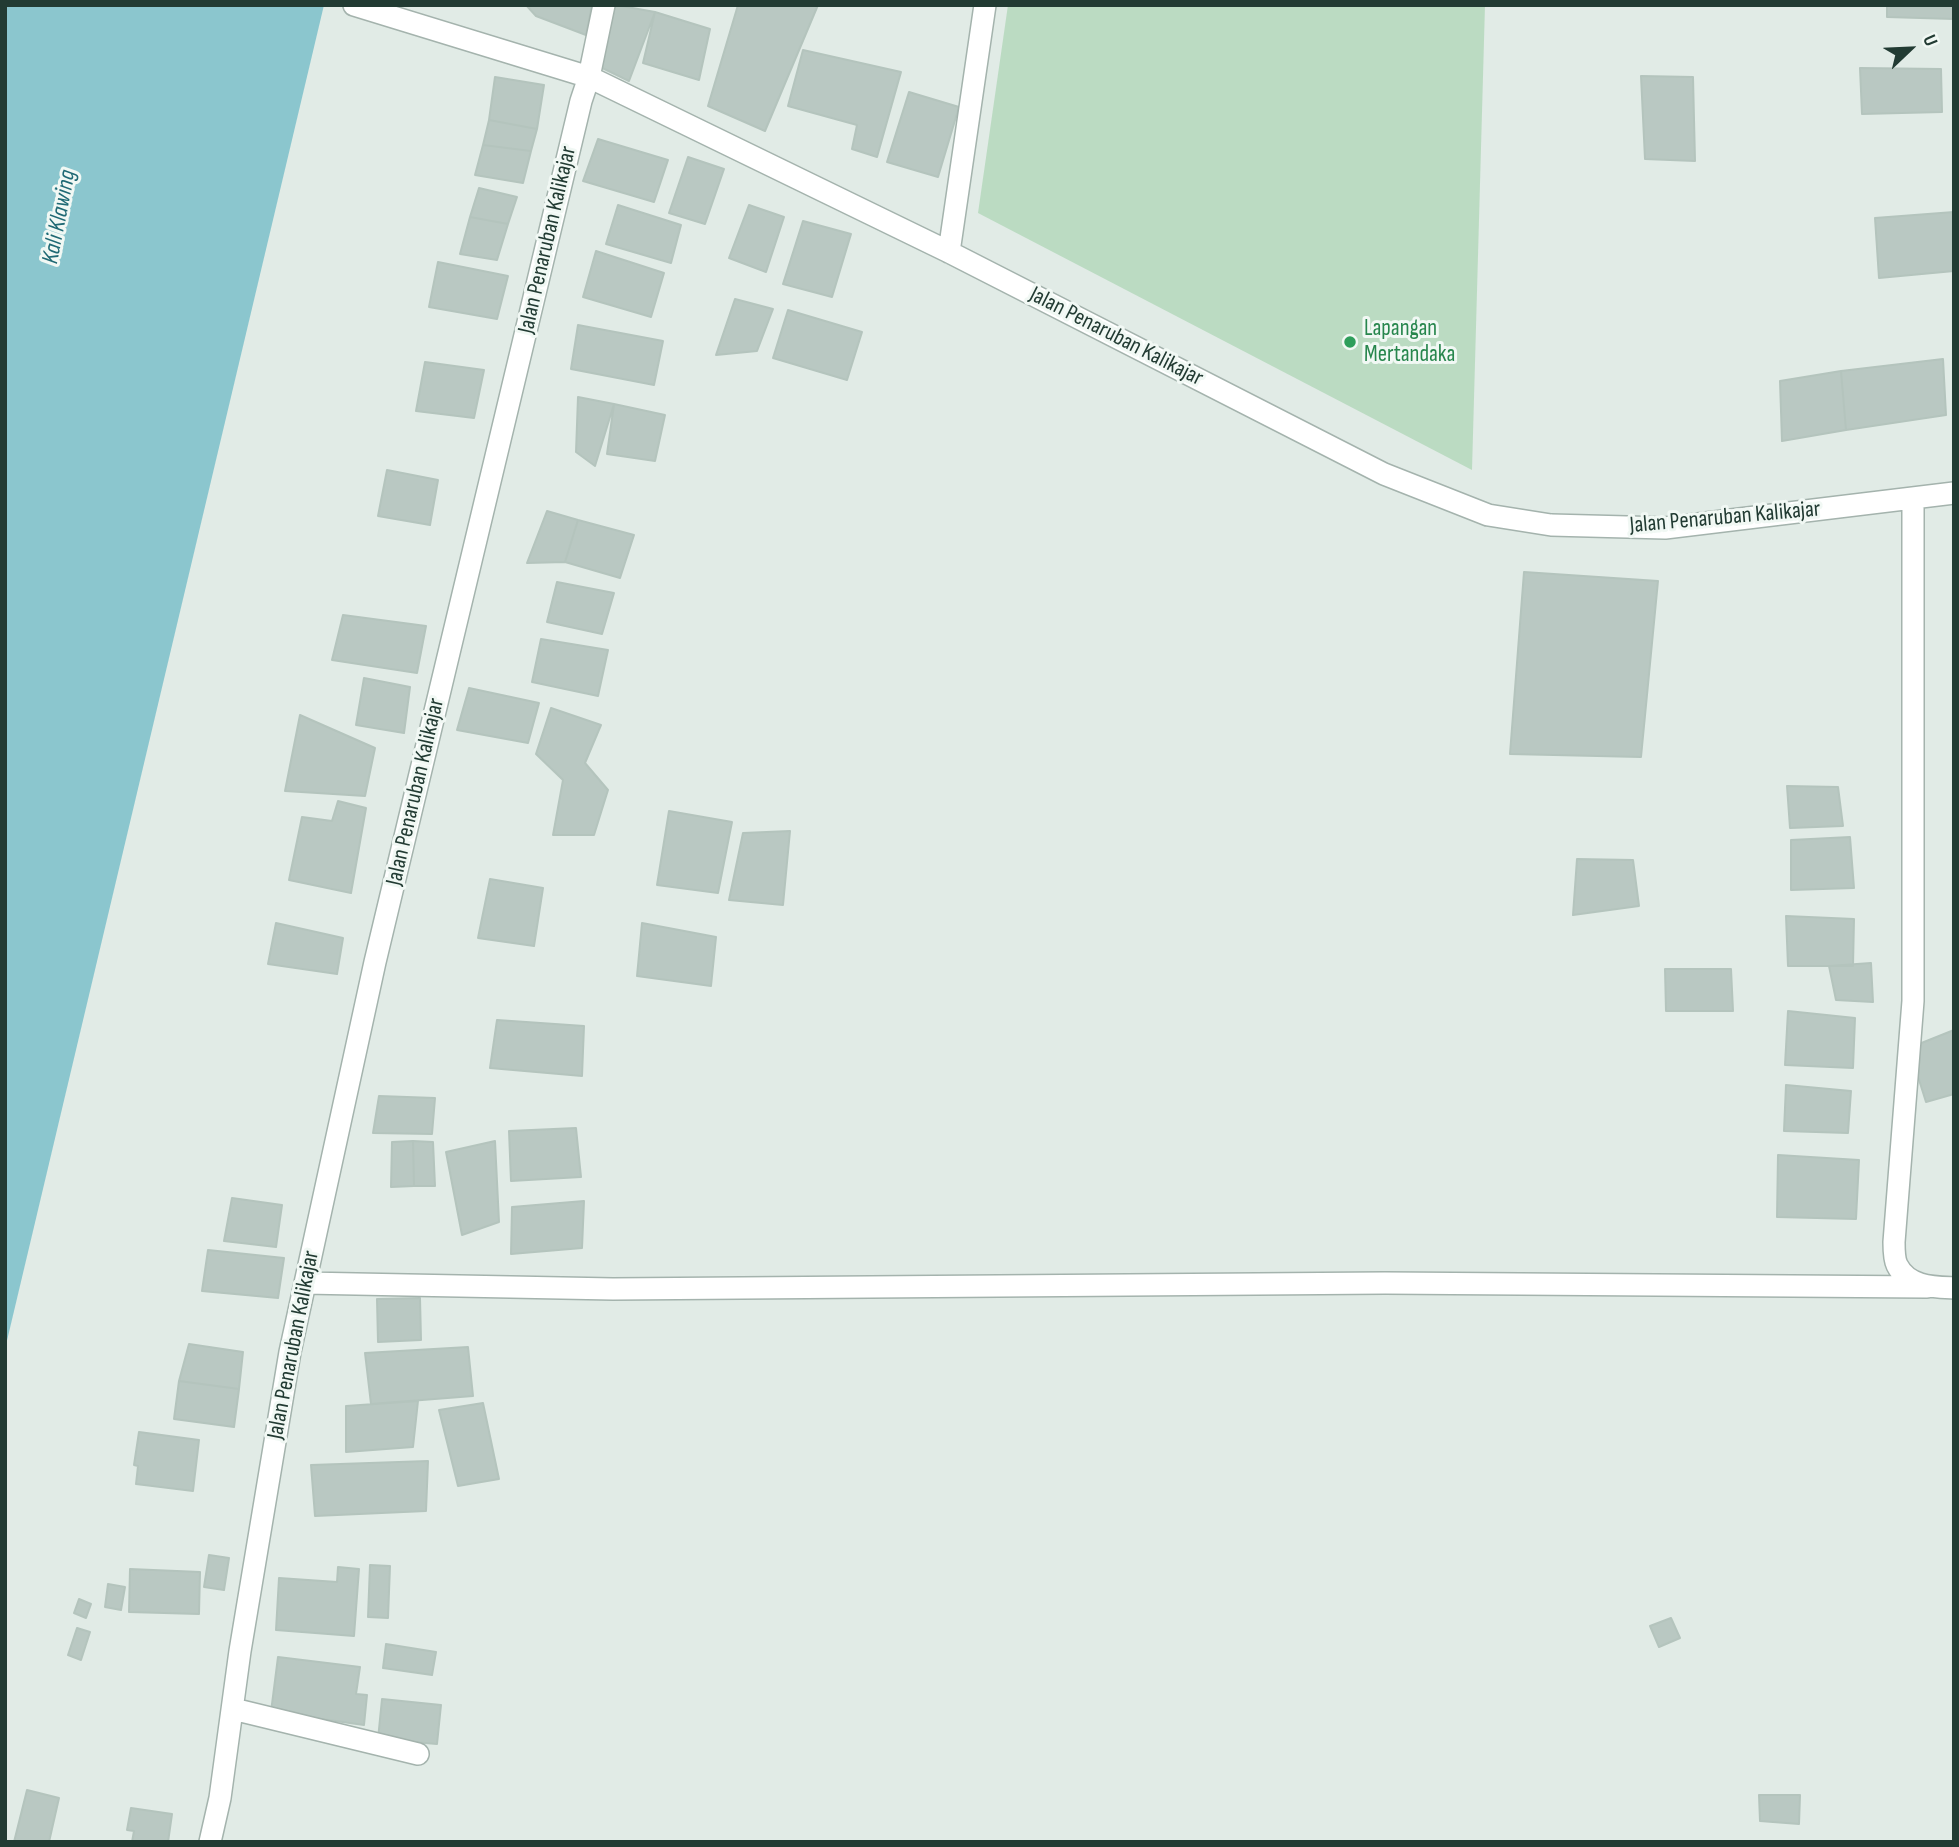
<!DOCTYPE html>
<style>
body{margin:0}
#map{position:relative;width:1959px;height:1847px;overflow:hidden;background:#e1ebe6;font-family:"Sofia Sans Condensed",sans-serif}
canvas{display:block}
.frame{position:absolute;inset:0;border:7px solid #223b33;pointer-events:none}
.north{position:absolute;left:1875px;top:14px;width:70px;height:70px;-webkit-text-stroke:5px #f1f8f4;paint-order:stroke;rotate:67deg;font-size:19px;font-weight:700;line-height:28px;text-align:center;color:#223b33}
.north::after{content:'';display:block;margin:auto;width:24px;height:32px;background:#223b33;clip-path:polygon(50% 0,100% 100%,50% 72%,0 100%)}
</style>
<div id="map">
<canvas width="1959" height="1847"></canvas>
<div class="frame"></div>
<div class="north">U</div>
</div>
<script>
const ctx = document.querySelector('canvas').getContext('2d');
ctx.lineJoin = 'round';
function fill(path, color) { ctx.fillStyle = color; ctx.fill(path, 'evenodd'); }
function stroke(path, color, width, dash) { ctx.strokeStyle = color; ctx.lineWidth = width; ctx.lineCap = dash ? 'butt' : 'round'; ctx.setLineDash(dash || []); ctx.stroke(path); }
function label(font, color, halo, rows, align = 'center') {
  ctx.font = font + ' "Sofia Sans Condensed",sans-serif'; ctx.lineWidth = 6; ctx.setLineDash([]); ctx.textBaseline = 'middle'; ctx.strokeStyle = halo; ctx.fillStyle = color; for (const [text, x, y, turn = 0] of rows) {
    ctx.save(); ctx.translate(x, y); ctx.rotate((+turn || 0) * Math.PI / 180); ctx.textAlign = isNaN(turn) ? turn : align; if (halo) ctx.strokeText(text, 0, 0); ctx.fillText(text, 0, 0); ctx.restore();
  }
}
fill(new Path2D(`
 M1008,5H1485L1472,470L978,213Z`), '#bbdbc2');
fill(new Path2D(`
 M5,5H324L5,1349Z`), '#8bc6ce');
const building = new Path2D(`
 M526,5H592L586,35L536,16Z
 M616,5L655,12L629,81L592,63Z
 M738,5H818L765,131L708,106Z
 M1887,5H1954V19L1887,17Z
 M655,12L710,29L699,80L643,63Z
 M803,50L901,72L877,157L852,149L857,125L788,106Z
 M1860,68L1941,69L1942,112L1862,114Z
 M1641,76L1693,77L1695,161L1645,159Z
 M495,77L544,85L537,129L489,120Z
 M909,92L959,107L938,177L887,162Z
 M489,120L537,129L531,151L483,145Z
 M598,139L668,160L654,202L583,181Z
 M483,145L531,151L523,183L475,175Z
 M688,157L724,169L705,224L669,213Z
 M479,188L517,197L508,224L470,217Z
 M618,205L681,225L671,263L606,244Z
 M749,205L784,217L766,272L729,258Z
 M1954,212V271L1879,278L1875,218Z
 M470,217L508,224L497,260L460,254Z
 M803,221L851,234L832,297L783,284Z
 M596,251L664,273L651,317L583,297Z
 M438,262L508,276L497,319L429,307Z
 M735,299L773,309L757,351L716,355Z
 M788,310L862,332L847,380L773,358Z
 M578,325L663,341L654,385L571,369Z
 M1943,359L1946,415L1846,430L1841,371Z
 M425,362L484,370L474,418L416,411Z
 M1841,371L1846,430L1782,441L1780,381Z
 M578,397L614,404L595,466L576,452Z
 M614,404L665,415L655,461L607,454Z
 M387,470L438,480L430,525L378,516Z
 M547,511L578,520L565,562L527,563Z
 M578,520L634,535L620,578L565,562Z
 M1524,572L1658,581L1641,757L1510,754Z
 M557,582L614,593L602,634L547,622Z
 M343,615L426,626L417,673L332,660Z
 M541,639L608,650L598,696L532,682Z
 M364,678L410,687L404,733L356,725Z
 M469,688L539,703L528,743L457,730Z
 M551,708L601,725L585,763L608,790L594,835H553L563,780L536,754Z
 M300,715L375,748L365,796L285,791Z
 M1787,786L1838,787L1843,826L1790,828Z
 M338,801L366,808L351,893L289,880L302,817L332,821Z
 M669,811L732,822L718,893L657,885Z
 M790,831L783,905L729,900L743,833Z
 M1850,837L1854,888L1791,890V840Z
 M1577,859L1633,860L1639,906L1573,915Z
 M490,879L543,888L534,946L478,938Z
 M1786,916L1854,919L1853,966H1788Z
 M276,923L343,938L337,974L268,964Z
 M642,923L716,937L711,986L637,976Z
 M1871,963L1873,1002L1836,1000L1829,966Z
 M1665,969H1731L1733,1011H1666Z
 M1788,1011L1855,1018L1853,1068L1785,1065Z
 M497,1020L584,1026L582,1076L490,1068Z
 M1954,1030V1094L1926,1102L1909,1048Z
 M1786,1085L1851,1091L1848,1133L1784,1131Z
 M379,1096L435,1098L432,1134L373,1133Z
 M576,1128L581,1177L511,1181L509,1131Z
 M413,1141L414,1186L391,1187L392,1142Z
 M413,1141L433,1142L435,1186H414Z
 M495,1141L499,1222L462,1235L446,1152Z
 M1778,1155L1859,1160L1856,1219L1777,1217Z
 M232,1198L282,1205L276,1247L224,1241Z
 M584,1201L582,1248L511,1254L512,1207Z
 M208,1250L284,1258L278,1298L202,1291Z
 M420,1298L421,1340L378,1342L377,1299Z
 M189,1344L243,1352L239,1389L179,1381Z
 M468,1347L473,1396L371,1404L365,1353Z
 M179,1381L239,1389L234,1427L174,1419Z
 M418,1401L413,1447L346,1452V1406Z
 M483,1403L499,1479L458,1486L439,1410Z
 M139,1432L199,1440L193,1491L136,1484L138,1466L134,1465Z
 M428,1461L426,1511L315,1516L311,1465Z
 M209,1555L229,1558L224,1590L204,1587Z
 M370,1565L390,1566L388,1618L368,1617Z
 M338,1567L359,1569L354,1636L276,1630L279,1578L337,1582Z
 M130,1569L200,1572L199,1614L129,1612Z
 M108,1584L125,1587L121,1610L105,1607Z
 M79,1599L91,1604L86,1618L74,1613Z
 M1671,1618L1680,1638L1659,1647L1650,1626Z
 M77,1628L90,1632L81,1660L68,1655Z
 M386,1644L436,1652L432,1675L383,1668Z
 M278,1657L360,1667L356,1694L367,1695L364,1725L271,1712Z
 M382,1699L441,1705L437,1744L378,1739Z
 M27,1790L59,1798L49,1842H14Z
 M1759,1795H1800L1799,1824L1760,1821Z
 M131,1808L172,1814L168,1842H132L134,1831L127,1830Z`);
fill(building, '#b9c8c2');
stroke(building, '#b4c4bd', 2);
const minor = new Path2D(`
 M354,5L589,77L604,5
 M949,252L985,5
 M1913,499V1001L1894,1242C1894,1249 1894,1259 1897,1265C1908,1287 1933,1287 1954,1288
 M305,1283L613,1289L1385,1283L1927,1287
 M233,1709L418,1754
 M210,1842L220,1798L240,1651L290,1352L375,962L581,101L589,77L949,252L1384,474L1488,515L1551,525L1665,528L1954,493`);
stroke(minor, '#a4b3ad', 24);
stroke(minor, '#fff', 21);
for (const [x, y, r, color] of [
 [1350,342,7,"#2e9e5b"]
]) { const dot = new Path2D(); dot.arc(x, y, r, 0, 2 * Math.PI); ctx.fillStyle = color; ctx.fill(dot); stroke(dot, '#f1f8f4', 2.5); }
label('23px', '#223b33', '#f1f8f4', [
 ["Jalan Penaruban Kalikajar",548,240,-77],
 ["Jalan Penaruban Kalikajar",1116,337,27],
 ["Jalan Penaruban Kalikajar",1725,518,-5],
 ["Jalan Penaruban Kalikajar",416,792,-77],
 ["Jalan Penaruban Kalikajar",294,1345,-79]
]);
label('23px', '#27864d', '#f1f8f4', [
 ["Lapangan",1364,329],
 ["Mertandaka",1364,355]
], 'left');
label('italic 24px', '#1f6974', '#f1f8f4', [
 ["Kali Klawing",60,217,-79]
]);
</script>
